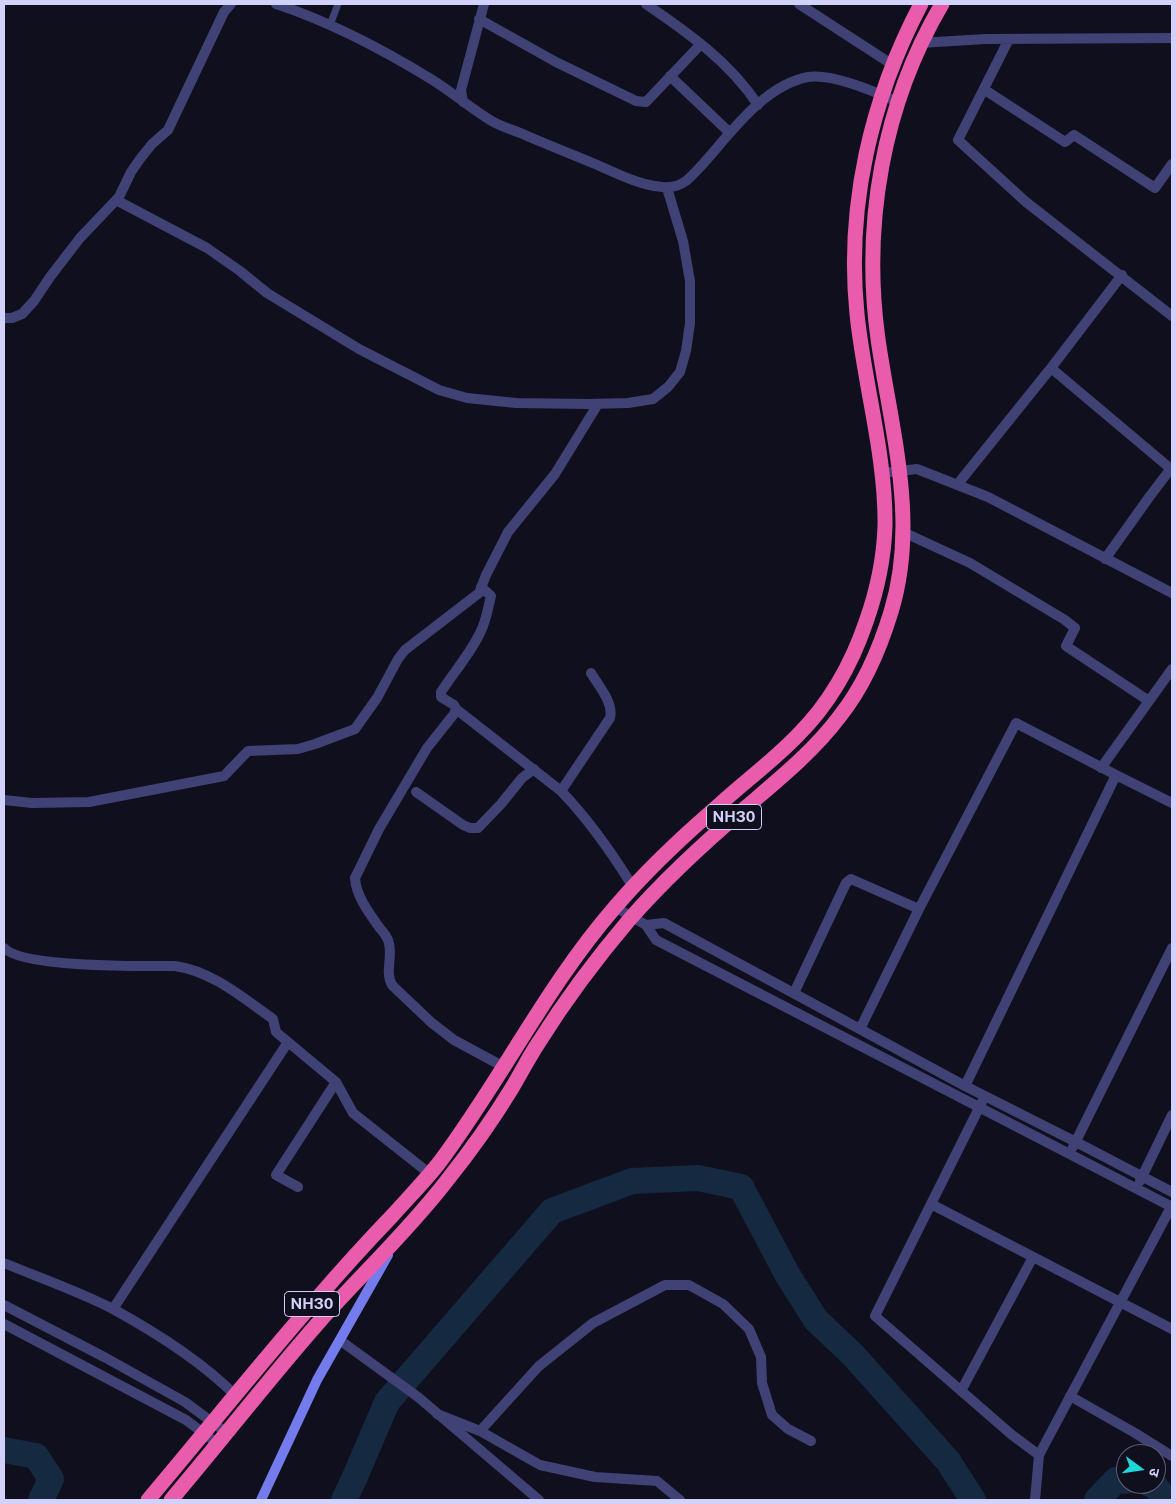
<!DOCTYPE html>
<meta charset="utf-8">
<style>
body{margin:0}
#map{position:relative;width:1176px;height:1504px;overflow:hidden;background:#100f1d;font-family:"Public Sans","Noto Sans Devanagari",sans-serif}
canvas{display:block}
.frame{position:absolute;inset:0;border:5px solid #d2d1f9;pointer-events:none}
.north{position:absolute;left:1116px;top:1444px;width:50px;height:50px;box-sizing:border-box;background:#100f1d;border:1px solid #5e5d75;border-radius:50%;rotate:104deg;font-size:14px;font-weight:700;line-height:20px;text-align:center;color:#d2d1f9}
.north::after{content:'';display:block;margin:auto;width:18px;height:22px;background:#1dd6d9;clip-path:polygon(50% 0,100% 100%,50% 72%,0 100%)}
</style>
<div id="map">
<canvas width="1176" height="1504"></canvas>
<div class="frame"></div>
<div class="north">उ</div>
</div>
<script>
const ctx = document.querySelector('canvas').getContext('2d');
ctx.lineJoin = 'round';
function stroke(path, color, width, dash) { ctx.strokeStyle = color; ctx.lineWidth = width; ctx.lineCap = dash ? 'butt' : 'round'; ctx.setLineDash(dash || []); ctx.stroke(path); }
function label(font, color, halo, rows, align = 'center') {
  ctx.font = font + ' "Public Sans",sans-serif'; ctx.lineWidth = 4; ctx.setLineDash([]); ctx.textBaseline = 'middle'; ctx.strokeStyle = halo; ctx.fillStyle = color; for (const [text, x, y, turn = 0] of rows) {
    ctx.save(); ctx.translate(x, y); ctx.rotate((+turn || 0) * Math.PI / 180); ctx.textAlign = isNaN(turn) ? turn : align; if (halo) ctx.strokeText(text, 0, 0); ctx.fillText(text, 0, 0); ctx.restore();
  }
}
stroke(new Path2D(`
 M4,1450L36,1456L51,1479L41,1500
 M1150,1484H1154L1165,1500
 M344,1500L354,1479L387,1402L552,1211L632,1181L698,1178L741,1187L787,1274L816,1320L853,1355L948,1461L973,1500
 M1097,1500L1116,1480L1126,1481`), '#152941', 26);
stroke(new Path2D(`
 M330,25L338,4`), '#404276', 7);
stroke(new Path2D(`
 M276,4C331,22 382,49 431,79C452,92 470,108 490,120C501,127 514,130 525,135C548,145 571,154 595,164C616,173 646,189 670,187C685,186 692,175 702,165C730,134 764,85 808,77C831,73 876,92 898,102
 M646,4C687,32 730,62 758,105
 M799,4L893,65
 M479,19L556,62L636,101L646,102L701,44
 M1009,39L958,140L1026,202L1172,316
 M920,43L985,39L1172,38
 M670,76L729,132
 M985,90L1065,142L1074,135L1155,188L1172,164
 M463,102L461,90L484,4
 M116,200L207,248L240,271L267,293L359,349L439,390L467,398L516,403L588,404L628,403L653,399L668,387L680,372L686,351L690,323V281L683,241L667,188
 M4,318H12L22,314L34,301L50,277L80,238L119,197L131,172L140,159L152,144L168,130L224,12L231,4
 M1051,368L1122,275
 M882,473L917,469L988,497L1172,593
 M957,485L1051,368L1171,469
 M903,532L970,563L1065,620L1075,628L1066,646L1149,701
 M1105,559L1150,496L1172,467
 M481,587L491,596C488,608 486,622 480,633C470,654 454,672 441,692V697L454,705L456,709L454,714L427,748L379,829L355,878C356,896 369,913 379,927C382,931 386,935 388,940C394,955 384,971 392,985L432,1023L454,1040L504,1067
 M456,709L561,791C589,820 612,853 633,887
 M1101,768L1172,669
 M561,791L610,718C614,703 598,685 591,673
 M416,792L463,825L470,828H478L501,804L522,778L534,769
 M4,800L32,803L89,802L224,776L248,751L298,749L315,744L355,729L377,698L398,659L405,650L479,593L486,575L508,532L555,474L598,404
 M615,907L646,925L656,940L1172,1207
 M646,925L664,923L965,1086L1076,1142L1172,1192
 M4,948C22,968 144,966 175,966C212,971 243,998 273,1019L276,1032L288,1042L113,1309
 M794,993L846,883L851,879L919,909
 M860,1029L919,909L1016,723L1116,775
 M288,1042L336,1082L353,1113L430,1174
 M965,1086L1116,775L1172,803
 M982,1102L875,1316L1012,1435L1039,1455
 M1073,1147L1172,948
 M1140,1181L1172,1115
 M298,1187L276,1175L336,1082
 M931,1204L1172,1329
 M4,1263C40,1278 78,1291 113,1309C155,1332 201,1361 235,1395
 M4,1305L106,1358L185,1402L227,1433
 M4,1324L186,1420L218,1444
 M341,1341L418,1397L539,1500
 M961,1391L1033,1257
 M1070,1396L1135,1433L1172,1456
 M437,1414L480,1431L540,1465L595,1477L657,1481L680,1500
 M480,1431L539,1366L593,1323L665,1285H689L723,1304L749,1329L761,1357L762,1383L772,1415L788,1429L811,1441
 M1035,1500L1039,1455L1172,1205`), '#404276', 10);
stroke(new Path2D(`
 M261,1500L317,1380L388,1255`), '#747bed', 10);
stroke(new Path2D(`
 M148,1500C203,1435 257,1367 314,1302C339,1273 365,1244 392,1216C408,1198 424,1182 439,1163C502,1079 547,985 616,906C647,870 682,837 718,806C744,782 773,761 798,735C829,704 852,663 866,622C877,591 884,558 885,526C886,456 864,383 857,314C846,206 871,99 921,4
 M171,1500C221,1441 268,1380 319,1322C361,1275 407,1232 445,1183C469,1153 492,1121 512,1088C521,1073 529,1057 539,1042C566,999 596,959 629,920C664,880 704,843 744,809C778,780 813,752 840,716C863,687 880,648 891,612C919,521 891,430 878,339C862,224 883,104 942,4`), '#e95bab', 15);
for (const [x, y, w] of [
 [734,817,55],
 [312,1304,55]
]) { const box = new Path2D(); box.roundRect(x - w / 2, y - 12.5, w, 25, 4); ctx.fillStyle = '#100f1d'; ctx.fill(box); stroke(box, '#d2d1f9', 1); }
label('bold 15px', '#d2d1f9', null, [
 ["NH30",734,817],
 ["NH30",312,1304]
]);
</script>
